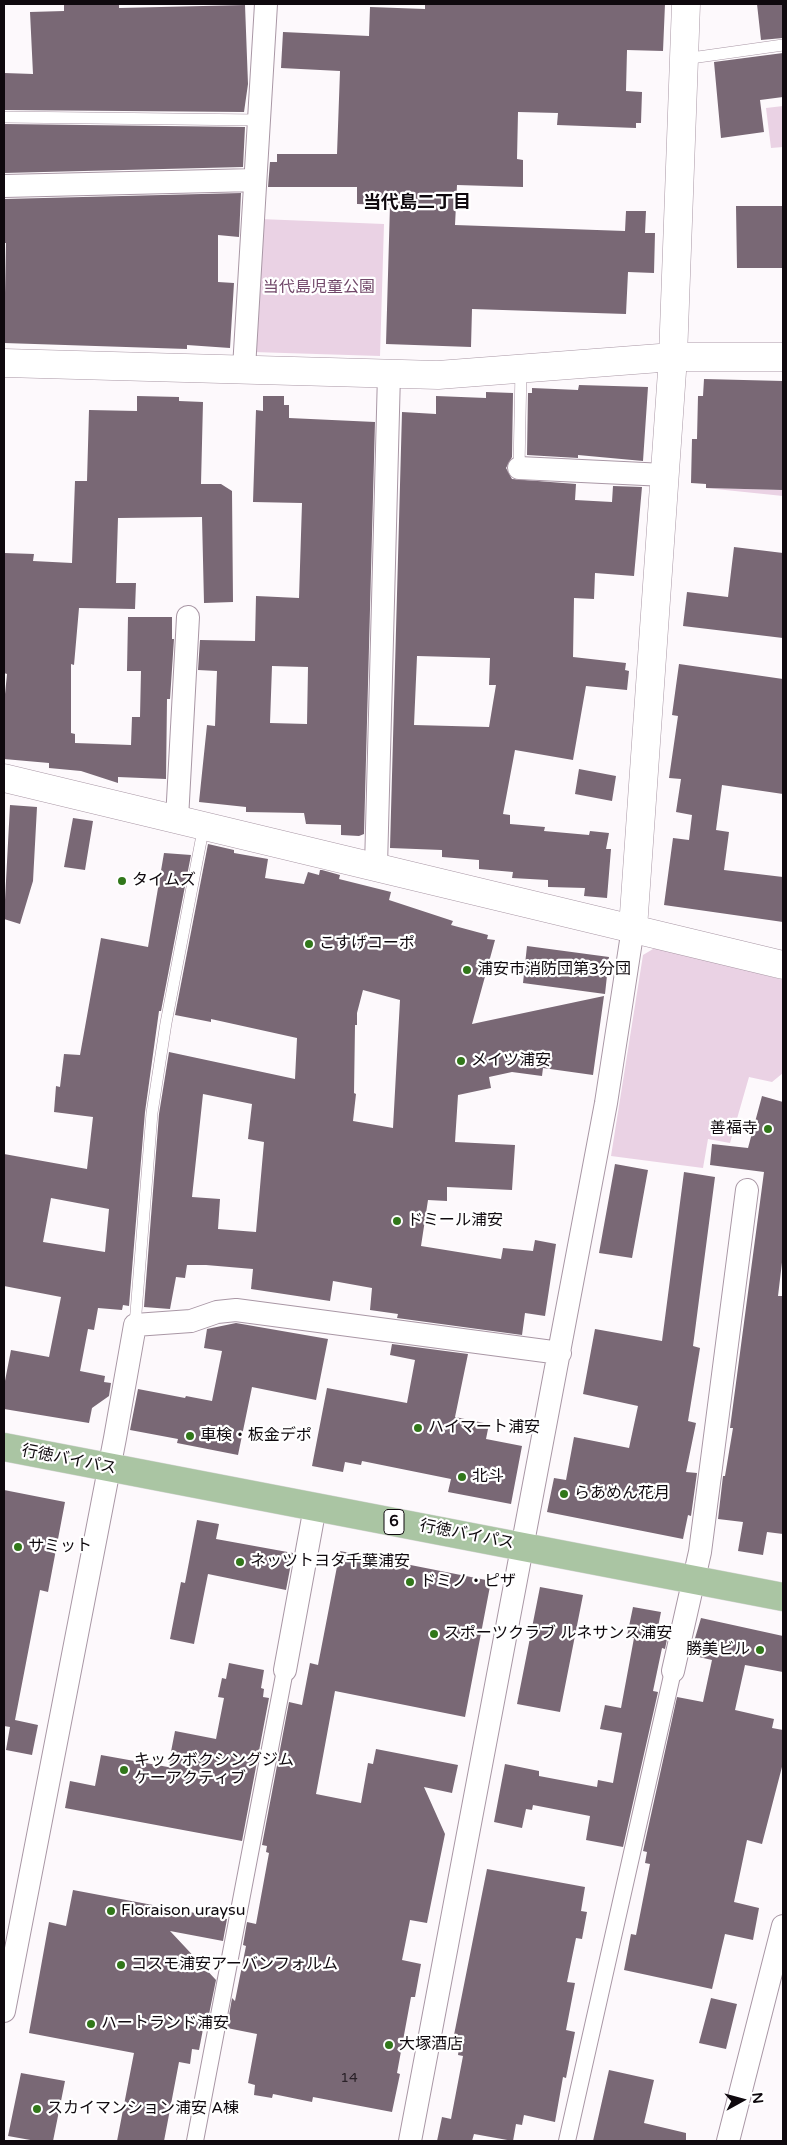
<!DOCTYPE html>
<meta charset="utf-8">
<style>
body{margin:0}
#map{position:relative;width:787px;height:2145px;overflow:hidden;background:#fdf9fc;font-family:"Varela Round",sans-serif}
canvas{display:block}
.frame{position:absolute;inset:0;border:5px solid #0f090e;pointer-events:none}
.north{position:absolute;left:717px;top:2075px;width:50px;height:50px;-webkit-text-stroke:4px #fff;paint-order:stroke;rotate:83deg;font-size:14px;font-weight:700;line-height:20px;text-align:center;color:#0f090e}
.north::after{content:'';display:block;margin:auto;width:18px;height:22px;background:#0f090e;clip-path:polygon(50% 0,100% 100%,50% 72%,0 100%)}
</style>
<div id="map">
<canvas width="787" height="2145"></canvas>
<div class="frame"></div>
<div class="north">N</div>
</div>
<script>
const ctx = document.querySelector('canvas').getContext('2d');
ctx.lineJoin = 'round';
function fill(path, color) { ctx.fillStyle = color; ctx.fill(path, 'evenodd'); }
function stroke(path, color, width, dash) { ctx.strokeStyle = color; ctx.lineWidth = width; ctx.lineCap = dash ? 'butt' : 'round'; ctx.setLineDash(dash || []); ctx.stroke(path); }
function label(font, color, halo, rows, align = 'center') {
  ctx.font = font + ' "Varela Round","Noto Sans JP",sans-serif'; ctx.lineWidth = 4.5; ctx.setLineDash([]); ctx.textBaseline = 'middle'; ctx.strokeStyle = halo; ctx.fillStyle = color; for (const [text, x, y, turn = 0] of rows) {
    ctx.save(); ctx.translate(x, y); ctx.rotate((+turn || 0) * Math.PI / 180); ctx.textAlign = isNaN(turn) ? turn : align; if (halo) ctx.strokeText(text, 0, 0); ctx.fillText(text, 0, 0); ctx.restore();
  }
}
fill(new Path2D(`
 M783,106V147L771,148L766,108Z
 M260,219L384,224L380,356L253,352Z
 M706,488L783,490V496Z
 M658,946L783,980V1073L772,1082L749,1077L730,1143L708,1139L703,1168L611,1156L643,955Z`), '#ead2e4');
fill(new Path2D(`
 M64,4H119V8L245,5L248,84L244,112L4,110V73L33,74L30,12L64,11Z
 M425,4H665L663,51L627,50L626,91L642,92L641,123H636V128L557,125L558,113L518,112L517,159L523,160V187L457,185L455,225L625,231L626,211H646L645,233H655L654,273L628,272L626,314L472,309L471,347L386,344L390,205L357,204V187H268L270,162H277V154H337L340,71L281,68L283,32L369,36L370,7L425,9Z
 M757,4H783V38L761,40Z
 M783,53V97L760,100L764,132L721,138L714,62Z
 M4,124L245,127L243,167L4,173Z
 M241,193L239,237L218,235V282L234,283L230,348L187,345V349L4,343L6,243H4V199Z
 M736,206H783V268H737Z
 M704,379L783,381V490L706,488V484L691,483L692,439H697L698,396H703Z
 M579,385L648,387L643,461L578,455V458L527,455L528,393H532V388L578,390Z
 M486,392L513,393L512,457L506,468L512,479L576,484L575,500L612,502L613,486L642,487L634,576L595,573L594,599L574,598L573,657L626,663L625,670L629,671L627,690L586,686L573,760L515,750L503,814L510,815V824L545,827L544,831L589,835L590,831L609,833L606,849H611L607,898L584,896L585,888L548,887V880L512,878L513,872L479,869V860L442,857V850L390,848L402,412L436,414V396L486,398ZM417,656L490,658L489,685H496L489,727L414,725Z
 M137,396L179,397V401L203,402L201,484H221L232,491L233,602L204,603L202,517L118,518L116,583H136L135,609L79,608L74,665L71,664V733L75,734V743L131,745L132,717H140L141,671H127L128,617H172V639H174L170,699H167L166,779L118,777V783L81,771L49,768V763L4,759V704L7,674L4,673V553L34,554L33,561L72,563L75,481H87L89,410L137,411Z
 M263,396H284V405H289V418L375,422L364,834L359,836L341,835V825L306,824L304,813L246,812V807L199,802L207,725L215,726L217,671L198,670L200,640L255,641L256,596L299,598L302,503L253,502L256,410L263,411ZM272,666L308,667L307,724L270,723Z
 M734,547L783,553V638L683,626L687,592L728,597Z
 M679,664L783,679V794L722,785L716,830L729,832L724,870L783,877V922L664,905L673,838L689,840L692,815L676,812L681,779L669,778L678,716L672,715Z
 M579,769L616,776L612,801L575,794Z
 M10,805L37,807L33,881L20,924L4,919Z
 M73,818L93,821L85,870L64,867Z
 M208,844L234,850V853L268,859L265,878L304,884L308,872L319,875L320,870H322L340,875L339,879L391,892L389,900L453,921L451,925L488,935L487,939L495,940L472,1024L604,996L593,1075L543,1068L542,1076L512,1072L489,1077L491,1088L458,1095L455,1142L515,1145L512,1190L447,1187V1201L428,1200L421,1246L501,1259L503,1248L533,1251L535,1240L556,1244L545,1316L525,1313L522,1335L397,1318L398,1314L370,1310L372,1288L333,1281L330,1301L251,1289L253,1269L206,1265H187L185,1278L176,1277L170,1309L144,1307L159,1114L169,1052L295,1079L297,1038L211,1019V1022L175,1015ZM363,990L400,1000L393,1128L353,1121L356,1094L354,1093L355,1025H357V1013ZM203,1094L252,1104L248,1139L264,1142L256,1232L218,1229L220,1199L192,1197Z
 M164,853L191,855L161,1011H159L145,1112L129,1306L123,1305L122,1310L98,1308L94,1330L88,1329L80,1371L105,1376L104,1382L111,1383L109,1396L92,1408L89,1423L4,1409V1386L11,1350L49,1357L61,1297L4,1286V1154L87,1169L93,1117L54,1112L56,1086L60,1087L64,1054L80,1055L101,938L148,947ZM51,1198L109,1209L105,1252L43,1242Z
 M527,946L609,957L605,994L523,983Z
 M762,1096L783,1102V1254L778,1296H783V1534L767,1532L763,1555L738,1551L743,1522L718,1519L723,1476H725L733,1428H730L764,1172L710,1165L712,1144L748,1148Z
 M615,1164L648,1170L632,1258L599,1253Z
 M684,1172L715,1177L693,1346L700,1348L688,1421L696,1423L686,1472L697,1473L691,1516L688,1515L683,1539L547,1512L554,1478L566,1480L574,1437L629,1448L638,1406L583,1394L595,1329L662,1341Z
 M236,1323L328,1339L316,1400L252,1387L238,1455L177,1443L178,1439L130,1430L138,1389L185,1398L186,1396L212,1401L222,1351L204,1348L207,1329Z
 M392,1344L468,1354L455,1417L489,1424L486,1439L522,1446L511,1504L448,1492L451,1479L362,1461L361,1465L345,1462L343,1472L312,1466L327,1388L407,1403L415,1360L390,1355Z
 M4,1490L65,1502L48,1592L40,1590L15,1720L38,1725L32,1755L6,1750L10,1727L4,1726Z
 M197,1520L219,1524L216,1539L293,1553L286,1590L208,1574L194,1644L170,1639L181,1582L185,1583Z
 M340,1551L491,1581L465,1717L335,1691L316,1794L361,1803L368,1763L373,1764L376,1749L458,1765L452,1793L424,1787L445,1834L427,1923L410,1920L402,1960L421,1964L415,1997H411L397,2073L400,2074L392,2112L313,2097L312,2102L273,2094L272,2098L254,2095L255,2085L248,2083L257,2034L227,2028L232,1998L235,2001L246,1946L243,1945L247,1922L256,1924L269,1853L266,1852L267,1846L262,1845L289,1702L302,1705L310,1663L318,1665Z
 M540,1587L583,1595L560,1712L517,1704Z
 M633,1607L661,1612L658,1627L669,1629L665,1649L662,1648L653,1691L658,1692L623,1847L586,1840L590,1816L533,1805L532,1810L526,1809L522,1828L494,1822L505,1764L539,1771V1776L597,1787L598,1780L613,1783L622,1733L600,1729L605,1705L621,1708L634,1638L627,1636Z
 M701,1618L783,1636V1672L745,1665L735,1710L774,1719L772,1728L783,1730V1763L762,1844L747,1840L734,1902L759,1908L753,1940L725,1934L712,1989L624,1970L631,1934L636,1935L650,1864L645,1863L647,1852L643,1851L677,1697L703,1702L712,1660L690,1655Z
 M229,1663L264,1670L261,1688L264,1689L263,1697L269,1698L242,1841L65,1808L70,1781L95,1786L101,1755L168,1767L175,1731L216,1739L224,1698L218,1697L222,1678L226,1679Z
 M487,1869L585,1887L581,1911L587,1912L582,1939L576,1938L567,1982L575,1983L566,2030L575,2032L566,2078L563,2077L555,2122L524,2115L522,2125L516,2124L513,2141L474,2134L472,2141H437L442,2117L451,2119L463,2056L458,2055L459,2048L452,2045Z
 M73,1890L227,1919L223,1941L170,1931L216,1980L207,2024H204L199,2050L192,2049L190,2064L179,2062L164,2141H117L134,2053L29,2033L49,1922L66,1926Z
 M711,1998L737,2004L726,2049L699,2043Z
 M609,2070L654,2080L644,2123L686,2133V2141H593Z
 M21,2073L65,2081L53,2141H36L8,2136Z`), '#796875');
const service = new Path2D(`
 M684,59L783,45
 M4,117L259,120
 M519,468L521,369
 M135,1325L152,1113L166,1023L204,825`);
const pedestrian = new Path2D(`
 M195,2141L285,1670
 M567,2141L673,1671`);
const minor = new Path2D(`
 M4,186L255,180
 M244,368L266,4
 M519,468L665,475
 M177,819L188,617
 M376,866L389,374
 M285,1670L315,1507
 M673,1671L700,1552L747,1190
 M4,2011L115,1438L135,1325L191,1321L217,1312L236,1310L560,1353
 M410,2141L606,1103L633,928
 M728,2141L783,1926`);
const tertiary = new Path2D(`
 M4,363L438,375L673,357H783
 M4,778L783,965
 M633,928L673,357L686,4`);
const primary = new Path2D(`
 M4,1447L783,1597`);
stroke(service, '#a997a5', 12);
stroke(pedestrian, '#a997a5', 18);
stroke(minor, '#a997a5', 24);
stroke(tertiary, '#a997a5', 29);
stroke(primary, '#d9d8d8', 29);
stroke(service, '#fff', 11);
stroke(pedestrian, '#fff', 16);
stroke(minor, '#fff', 22);
stroke(tertiary, '#fff', 28);
stroke(primary, '#aac5a3', 28);
for (const [x, y, r, color] of [
 [122,881,5,"#31771a"],
 [309,944,5,"#31771a"],
 [467,970,5,"#31771a"],
 [461,1061,5,"#31771a"],
 [768,1129,5,"#31771a"],
 [397,1221,5,"#31771a"],
 [418,1428,5,"#31771a"],
 [190,1436,5,"#31771a"],
 [462,1477,5,"#31771a"],
 [564,1494,5,"#31771a"],
 [18,1547,5,"#31771a"],
 [240,1562,5,"#31771a"],
 [410,1582,5,"#31771a"],
 [434,1634,5,"#31771a"],
 [760,1650,5,"#31771a"],
 [124,1770,5,"#31771a"],
 [111,1911,5,"#31771a"],
 [121,1965,5,"#31771a"],
 [91,2024,5,"#31771a"],
 [389,2045,5,"#31771a"],
 [37,2109,5,"#31771a"]
]) { const dot = new Path2D(); dot.arc(x, y, r, 0, 2 * Math.PI); ctx.fillStyle = color; ctx.fill(dot); stroke(dot, '#fff', 2); }
label('14px', '#2a2128', null, [
 ["14",349,2078]
]);
for (const [x, y, w] of [
 [394,1522,20]
]) { const box = new Path2D(); box.roundRect(x - w / 2, y - 12.5, w, 25, 4); ctx.fillStyle = '#fff'; ctx.fill(box); stroke(box, '#0f090e', 1); }
label('bold 15px', '#0f090e', null, [
 ["6",394,1522]
]);
label('16px', '#714869', '#fff', [
 ["当代島児童公園",319,288]
]);
label('16px', '#0f090e', '#fff', [
 ["タイムズ",132,881],
 ["こすげコーポ",319,944],
 ["浦安市消防団第3分団",477,970],
 ["メイツ浦安",471,1061],
 ["善福寺",758,1129,"right"],
 ["ドミール浦安",407,1221],
 ["ハイマート浦安",428,1428],
 ["車検・板金デポ",200,1436],
 ["北斗",472,1477],
 ["らあめん花月",574,1494],
 ["サミット",28,1547],
 ["ネッツトヨタ千葉浦安",250,1562],
 ["ドミノ・ピザ",420,1582],
 ["スポーツクラブ ルネサンス浦安",444,1634],
 ["勝美ビル",750,1650,"right"],
 ["キックボクシングジム",134,1761],
 ["ケーアクティブ",134,1779],
 ["Floraison uraysu",121,1911],
 ["コスモ浦安アーバンフォルム",131,1965],
 ["ハートランド浦安",101,2024],
 ["大塚酒店",399,2045],
 ["スカイマンション浦安 A棟",47,2109]
], 'left');
label('16px', '#0f090e', '#fff', [
 ["行徳バイパス",69,1460,11],
 ["行徳バイパス",467,1535,11]
]);
label('bold 18px', '#0f090e', '#fff', [
 ["当代島二丁目",417,203]
]);
</script>
